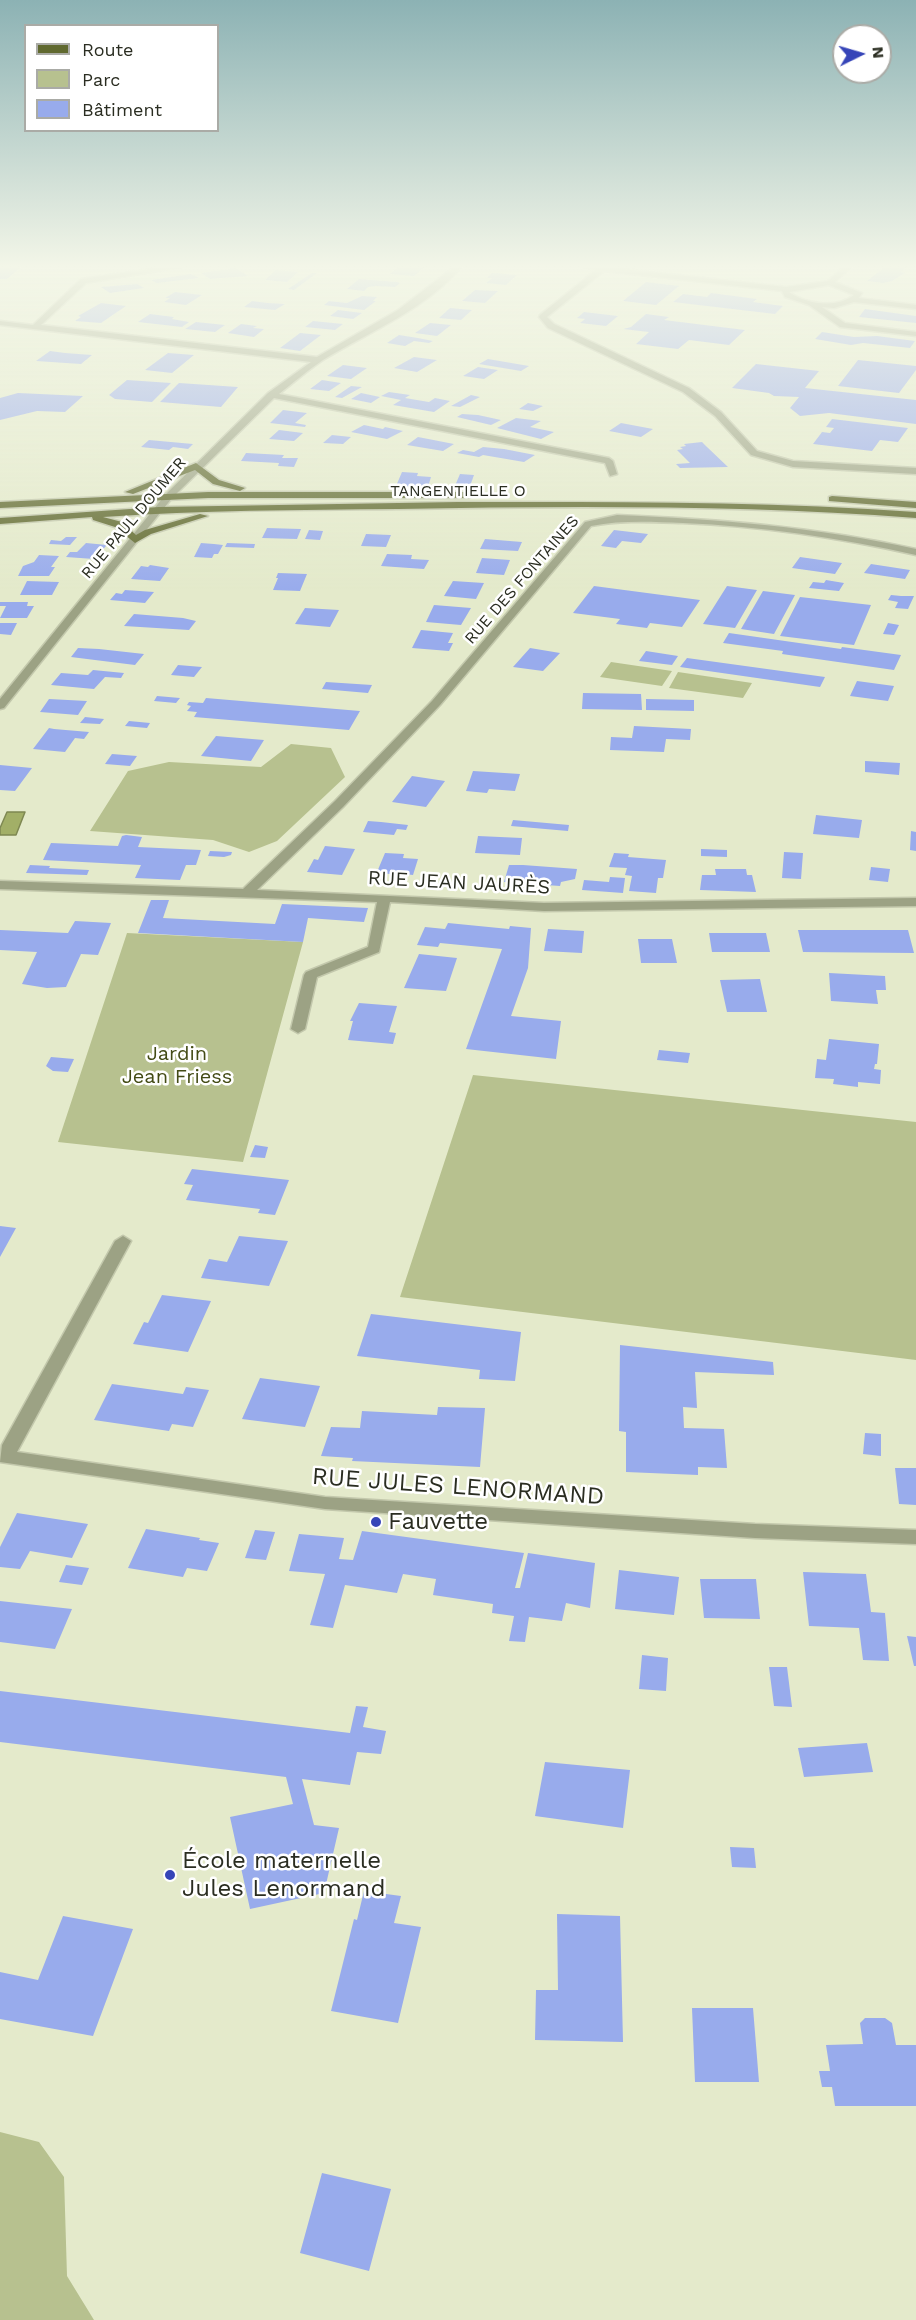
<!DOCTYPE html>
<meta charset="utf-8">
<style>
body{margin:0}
#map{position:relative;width:916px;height:2320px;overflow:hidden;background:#e4eacb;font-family:"Work Sans",sans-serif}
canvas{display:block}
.legend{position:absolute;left:24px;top:24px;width:195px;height:108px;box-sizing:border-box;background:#fff;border:2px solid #aaaba6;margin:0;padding:8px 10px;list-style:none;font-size:18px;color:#2a2d21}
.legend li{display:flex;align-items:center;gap:12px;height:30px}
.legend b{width:30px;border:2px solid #aaaba6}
.north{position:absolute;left:832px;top:24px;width:60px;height:60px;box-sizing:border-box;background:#fff;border:2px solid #aaaba6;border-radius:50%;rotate:85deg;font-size:16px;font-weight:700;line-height:24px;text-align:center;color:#2a2d21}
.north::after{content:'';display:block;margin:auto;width:21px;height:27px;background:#3645b8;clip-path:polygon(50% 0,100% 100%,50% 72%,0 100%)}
</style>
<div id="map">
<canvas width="916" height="2320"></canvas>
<ul class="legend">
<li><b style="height:8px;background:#60692f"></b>Route</li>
<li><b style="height:16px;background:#b7c18f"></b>Parc</li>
<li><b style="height:16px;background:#98abec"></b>Bâtiment</li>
</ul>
<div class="north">N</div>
</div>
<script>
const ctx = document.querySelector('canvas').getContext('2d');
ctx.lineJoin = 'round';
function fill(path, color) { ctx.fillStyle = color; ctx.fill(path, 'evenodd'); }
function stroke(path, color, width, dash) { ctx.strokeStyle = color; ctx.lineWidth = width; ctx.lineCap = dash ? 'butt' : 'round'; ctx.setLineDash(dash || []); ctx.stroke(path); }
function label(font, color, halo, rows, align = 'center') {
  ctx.font = font + ' "Work Sans",sans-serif'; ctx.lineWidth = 5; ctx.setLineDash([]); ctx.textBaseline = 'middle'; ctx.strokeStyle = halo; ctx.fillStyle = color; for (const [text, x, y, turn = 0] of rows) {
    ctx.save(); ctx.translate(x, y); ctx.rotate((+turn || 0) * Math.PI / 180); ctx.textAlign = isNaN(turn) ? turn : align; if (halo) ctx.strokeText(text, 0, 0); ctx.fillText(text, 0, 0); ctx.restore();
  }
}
fill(new Path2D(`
 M611,662L672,671L662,686L600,677Z
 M678,672L752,683L743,698L669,688Z
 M291,744L331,748L345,777L277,841L249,852L213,840L90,831L128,771L169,762L261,767Z
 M127,933L303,942L243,1162L58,1142Z
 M473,1075L916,1122V1360L400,1297Z
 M0,2132L39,2142L64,2177L67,2276L94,2320H0Z`), '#b7c18f');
const water = new Path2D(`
 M7,812H25L16,835H0V828Z`);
fill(water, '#a2af67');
stroke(water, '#7e8852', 1.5);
fill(new Path2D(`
 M0,267H21L7,279H0Z
 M398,267H424L414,276L390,274Z
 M885,267H906L901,272L905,273L892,281L883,283L867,281Z
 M236,268L248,276L210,279L201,273Z
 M276,270L298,272L287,282L265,280Z
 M312,273H317L294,290L288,289Z
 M492,273L517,275L506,285L486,283L492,278H487Z
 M191,274L199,278L157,283L151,280Z
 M359,279L397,282L400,283L395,287L376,286L368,287L364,291L347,289Z
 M646,282L679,286L656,305L623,301Z
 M137,284L144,288L110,293L101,287Z
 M475,290L498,291L485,303L462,301Z
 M175,292L202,295L186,305L164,302L170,298H165Z
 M711,293L757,299L753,302L783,306L775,314L673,302L683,294L707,297Z
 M362,296L377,297L373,301H376L364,310L324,305L329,301L347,303Z
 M252,301L268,303L285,304L275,310L244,307Z
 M101,303L126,306L101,323L75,321L81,317L78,316Z
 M450,308L472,310L461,320L439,318Z
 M865,309L916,316V323L859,317Z
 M338,310L362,313L353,319L330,316Z
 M584,312L618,316L606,326L580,323L585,319L577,318Z
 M150,314L174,317L172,319L189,322L182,327L138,322Z
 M646,314L669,317L664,320L745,330L729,345L689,340L678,349L636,344L649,332L623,329L631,327Z
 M313,321L343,324L335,330L305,327Z
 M196,322L225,325L215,332L185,329Z
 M430,323L451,325L437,336L415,333Z
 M241,324L257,326L253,328L264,329L254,337L228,333Z
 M822,332L854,337L877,336L915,341L910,348L863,343L851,345L815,339Z
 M300,333L321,335L300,351L280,348Z
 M399,335L418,338L433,341L429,343L414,341L405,346L387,343Z
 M50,351L65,353L92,355L81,364L36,361Z
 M168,353L194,355L172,373L145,370Z
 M414,357L437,360L417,372L394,368Z
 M488,359L529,366L521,371L479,364Z
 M858,360L916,366V370L899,393L838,386Z
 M756,364L819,371L805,388L916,400V424L829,413L800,416L790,408L799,397L774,396L769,393L732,388Z
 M343,365L367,368L351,379L327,376Z
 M478,367L498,370L484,379L463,376Z
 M127,380L171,383L152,402L115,399L109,395Z
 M322,380L341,383L329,391L310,389Z
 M179,383L238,387L221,407L160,402Z
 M351,386L362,387L342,398L335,397Z
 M389,392L410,395L405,398L429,402L435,398L450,401L434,412L393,405L401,400L381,396Z
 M18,393L83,396L65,412L37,411L0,420V398Z
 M361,393L380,397L371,403L351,399Z
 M471,395L480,397L460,407L451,406Z
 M528,403L543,406L533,411L519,409Z
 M283,410L307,413L295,423L306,425L305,427L270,423Z
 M462,414L478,415L501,420L491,425L457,417Z
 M516,418L541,421L530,427L554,432L541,439L497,428Z
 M832,419L908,428L898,442L880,440L872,451L813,444L822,432L830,433L834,428L826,427Z
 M621,423L653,429L641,437L609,431Z
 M364,425L383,429L385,427L403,431L387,439L351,432Z
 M279,430L303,433L294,441L269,439Z
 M332,435L351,437L343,444L323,443Z
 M418,437L454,444L443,451L407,445Z
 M149,440L193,444L188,449L173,447L169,450L141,447Z
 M702,442L707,447L728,467L680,468L676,464L690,463L677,450L683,449L680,447L686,446L684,444Z
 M483,447L504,449L535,455L524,462L483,455L479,457L457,453L463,450L474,452Z
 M246,453L284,455L282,458H298L294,467L278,466L279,463L241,461Z
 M402,472L418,473L417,476L431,477L428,487L396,486Z
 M460,474L474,475L469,489L454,488Z
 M267,528L301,529L297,539L262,538Z
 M309,530L323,531L320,540L305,539Z
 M614,530L648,534L641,543L622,541L616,548L601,546Z
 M366,534L391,535L386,547L361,546Z
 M66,537H77L70,545L49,544L51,540L61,541Z
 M485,539L522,542L518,551L480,549Z
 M86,543L107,545L94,559L66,557L70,552H77Z
 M201,543L214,544L223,545L218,554H214L212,558L194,557Z
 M227,543L255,544L254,548L225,547Z
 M387,554L412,555L411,559L429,560L424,569L381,566Z
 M39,555L59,556L51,567H55L49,576H18L23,566L34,562Z
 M800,557L842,563L835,574L792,568Z
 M482,558L510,560L504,575L476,573Z
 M871,564L910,570L905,579L864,573Z
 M150,565L169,568L160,581L131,579L141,566L148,567Z
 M278,573L307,574L300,591L273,590L278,578H276Z
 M826,580L844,583L839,591L809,588L813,582L824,583Z
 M27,581L59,582L52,595H20Z
 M453,581L484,583L476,599L444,596Z
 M594,586L700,600L682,627L650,623L647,628L616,624L620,619L573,613Z
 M727,586L757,590L735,628L703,624Z
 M125,590L154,592L145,603L110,600L116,593L122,594Z
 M763,591L795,595L774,634L741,629Z
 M891,595L901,596H914L908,609L895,608L898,602L888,600Z
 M800,597L871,605L854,645L780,636Z
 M0,602H28L27,606H34L27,618H0L6,606H0Z
 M434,605L471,608L461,625L426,622Z
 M305,608L339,610L330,627L295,624Z
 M134,614L183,618L196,621L189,630L124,626Z
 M0,623H17L11,635L0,634Z
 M888,623L899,625L894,635L883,634Z
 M421,630L453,633L448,643H453L449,651L412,648Z
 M729,633L841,649L842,647L901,655L894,670L782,654L783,651L723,643Z
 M78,648L99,649L144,654L135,665L71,657Z
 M530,648L560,653L543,671L513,667Z
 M646,651L678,656L672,665L639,661Z
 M687,658L825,677L820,687L680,667Z
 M178,665L202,667L194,677L171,675Z
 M93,670L124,673L121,678L105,677L94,689L51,685L61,673L88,675Z
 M857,681L894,686L888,701L850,696Z
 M326,682L372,685L368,693L322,689Z
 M583,693L641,694L642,710L582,709Z
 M157,696L180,698L176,703L154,701Z
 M206,698L253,702L360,711L349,730L194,717L197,712L187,711L191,706L187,705L189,702L203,703Z
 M49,699L87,701L78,715L40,712Z
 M646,699L694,700V711L646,710Z
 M85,717L104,719L100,724L80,723Z
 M129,721L150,723L147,728L125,726Z
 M634,726L691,729L690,740L666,739L664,752L610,750L611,737L632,738Z
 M49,728L54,729L89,732L84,739L75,738L65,752L33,749Z
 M216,736L264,740L251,761L201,756Z
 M112,754L137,756L130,766L105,764Z
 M865,761L900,763L899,775L865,772Z
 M0,765L32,768L15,791L0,790Z
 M473,771L520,774L515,791L489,789L487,793L466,791Z
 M412,776L445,781L426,807L392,802Z
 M816,815L862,820L859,838L813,834Z
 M513,820L569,825L568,831L511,826Z
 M368,821L381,822L408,825L406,830L397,829L394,835L363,832Z
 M911,831L916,832V851L910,850Z
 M126,835L142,837L138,847L201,850L196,865H186L180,880L135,878L141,865L43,860L51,843L118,846L122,836Z
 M478,836L522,838L520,855L475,853Z
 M325,846L355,849L342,875L307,872L314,859L318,860Z
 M701,849L727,850V857L701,856Z
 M210,851L232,852L231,855L224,857L208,856Z
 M784,852L803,853L801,879L782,878Z
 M385,853L404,854L403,858L418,859L413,875L404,874L402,876L377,872Z
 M614,853L629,854L628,857L666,860L663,878H658L656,893L629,891L632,876L625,875L627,868L609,867Z
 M30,865L50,866L49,868L89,870L87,875L26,873Z
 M509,865H523L577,869L575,879L561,882L560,886L504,882Z
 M871,867L890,869L888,882L869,880Z
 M715,869H746L747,875H752L756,892L700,890L702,875H716Z
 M610,877L625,878L623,893L582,890L584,880L609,882Z
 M151,900H169L163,918L275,924L282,904L368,908L364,922L308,918L303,942L138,933Z
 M75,921L111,923L98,955L81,954L66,987L47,988L22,984L37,952L0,950V930L68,933Z
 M448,923L509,929L510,926L531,928L528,968L511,1016L561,1021L556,1059L466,1049L502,949L440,943L438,947L417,945L425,927L445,929Z
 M548,929L584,931L582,953L544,951Z
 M798,930H908L914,953L803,952Z
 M709,933H766L770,952H712Z
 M638,939H672L677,963H641Z
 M419,954L457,958L446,991L404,988Z
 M829,973L885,976L886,990H876L878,1004L831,1001Z
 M760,979L767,1012H727L720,980Z
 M359,1003L397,1006L389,1032L396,1033L393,1044L348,1040L353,1021H350Z
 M829,1039L879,1044L877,1064H875L874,1069L881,1070L880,1084L858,1082V1087L833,1084L834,1079L815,1078L817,1059L826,1060Z
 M659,1050L690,1053L688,1063L657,1060Z
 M51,1057L74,1059L68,1072L53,1071L46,1066Z
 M255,1145L268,1147L265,1158L250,1157Z
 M192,1169L289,1180L275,1215L258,1213L260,1209L186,1200L193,1185L184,1184Z
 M0,1226L16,1228L0,1257Z
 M239,1236L288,1241L269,1286L201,1278L209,1259L227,1262Z
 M162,1295L211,1301L188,1352L133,1344L144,1322L148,1323Z
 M371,1314L521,1332L515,1381L479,1379L480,1370L357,1356Z
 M620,1345L773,1362L774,1375L695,1372L697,1408L683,1407L684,1428L724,1429L727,1468L698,1467V1475L626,1472V1432L619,1431Z
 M260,1378L320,1386L305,1427L242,1419Z
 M112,1384L183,1394L186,1387L209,1390L193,1427L172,1424L169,1431L94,1420Z
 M438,1407L485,1408L480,1467L352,1461L353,1458L321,1456L331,1427L360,1428L362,1411L437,1415Z
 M865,1433L881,1434V1456L863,1454Z
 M895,1468H916V1505L899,1504Z
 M17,1513L88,1524L72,1558L30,1551L20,1569L0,1567V1547Z
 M146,1529L200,1538L199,1540L219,1543L207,1571L187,1568L183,1577L128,1568Z
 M255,1530L275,1532L266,1560L245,1558Z
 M362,1531L524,1553L515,1588H520L528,1553L595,1563L590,1608L566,1603L562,1621L529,1617L525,1642L509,1641L514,1616L492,1613L493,1604L433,1595L436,1579L403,1574L397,1593L345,1585L333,1628L310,1625L325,1574L289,1571L299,1534L344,1538L339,1559L353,1560Z
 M66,1565L89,1568L82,1585L59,1582Z
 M619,1570L679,1577L674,1615L615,1609Z
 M803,1572L866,1574L871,1612L885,1613L889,1661L863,1660L859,1628L809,1626Z
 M700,1579H756L760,1619L704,1618Z
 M0,1601L72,1609L55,1649L0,1642Z
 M907,1636L916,1637V1666H914Z
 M642,1655L668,1658L666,1691L639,1689Z
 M769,1667H787L792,1707L774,1706Z
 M0,1691L350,1733L356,1706L368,1707L363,1727L386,1731L381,1754L357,1752L350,1785L302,1779L314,1825L339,1828L324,1893L250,1909L230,1817L293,1804L286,1777L0,1742Z
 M867,1743L873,1772L804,1777L798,1748Z
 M545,1762L630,1770L623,1828L535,1816Z
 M730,1847L754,1848L756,1868L732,1867Z
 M364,1891L401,1896L394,1923L421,1927L398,2023L331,2011L354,1919L357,1920Z
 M557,1914L620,1916L623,2042L535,2040L536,1990H558Z
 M63,1916L133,1929L93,2036L0,2019V1972L38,1980Z
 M692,2008H753L759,2082H695Z
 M865,2018H885L892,2023L896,2045H916V2106H835L832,2087H822L819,2071H830L826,2045L863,2044L860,2023Z
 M322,2173L391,2189L369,2271L300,2253Z`), '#98abec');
const minor = new Path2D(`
 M165,267H182L86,283L41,325L317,357L398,310L454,267H461C427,309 369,332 323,360C308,370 293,383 279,394L609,458L613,461L617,474L610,476L605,463L274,398L172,498L4,708L0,709V699L166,494L268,393L311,362L0,325V321L33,325L81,279Z
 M583,267H604L786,287L828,281L844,267H851L835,282L862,293L859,298L916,305V309L854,302L834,308L822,307L845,323L916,332V336L840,327L809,305L785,297L782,291L604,271L547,317L554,324L689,388L721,412L757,451L793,461L916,468V474L793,467L751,455L715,416L683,392L548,328L539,317L540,315L596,270ZM829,285L854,295C836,309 806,304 789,292Z
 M617,515C718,519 817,527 916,549V555C840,538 761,526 683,523C652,522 622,520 591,526L440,705L343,807L257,890L544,903L916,898V906L544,911L390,902L379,952L317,977L305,1029L298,1033L291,1029L304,975L306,972L368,947L377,902L0,889V881L243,889L335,801L432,701L585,522Z
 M123,1236L131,1241L17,1452L325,1497L755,1524L916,1530V1544L755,1538L325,1509L0,1462L2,1445L115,1241Z`);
const major = new Path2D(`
 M196,463L219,480L245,488L240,491L213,484L195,470L133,494L125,492Z
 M208,492H469L474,495L469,498H208L0,508V502Z
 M832,496L916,502V508L829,501V497Z
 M458,502C611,502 764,501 916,512V518C744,505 570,506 398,509C299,510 201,510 103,517L122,522L136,535L145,530L200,514L208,516L151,534L135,543L115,527L93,520L92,517L0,524V518L159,507Z`);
stroke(minor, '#c3c8ac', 3);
stroke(major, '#c3c8ac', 3);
fill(minor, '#9ca284');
fill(major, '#60692f');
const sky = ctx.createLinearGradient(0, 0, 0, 592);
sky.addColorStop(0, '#8cb2b4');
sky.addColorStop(0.45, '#f3f6e8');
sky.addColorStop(1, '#f3f6e800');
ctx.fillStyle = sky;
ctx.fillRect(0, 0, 916, 592);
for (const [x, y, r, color] of [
 [376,1522,6,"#3645b8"],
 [170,1875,6,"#3645b8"]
]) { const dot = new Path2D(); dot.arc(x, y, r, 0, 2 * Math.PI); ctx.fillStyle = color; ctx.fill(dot); stroke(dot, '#fff', 2); }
label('16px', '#2a2d21', '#fff', [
 ["TANGENTIELLE O",458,491],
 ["RUE PAUL DOUMER",134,518,-50],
 ["RUE DES FONTAINES",522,580,-49]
]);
label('20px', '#2a2d21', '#fff', [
 ["RUE JEAN JAURÈS",459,883,3]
]);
label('20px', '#434b15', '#fff', [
 ["Jardin",177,1054],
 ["Jean Friess",177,1077]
]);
label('24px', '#2a2d21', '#fff', [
 ["RUE JULES LENORMAND",458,1487,4]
]);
label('24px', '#2a2d21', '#fff', [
 ["Fauvette",388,1522],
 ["École maternelle",182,1861],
 ["Jules Lenormand",182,1889]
], 'left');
</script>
